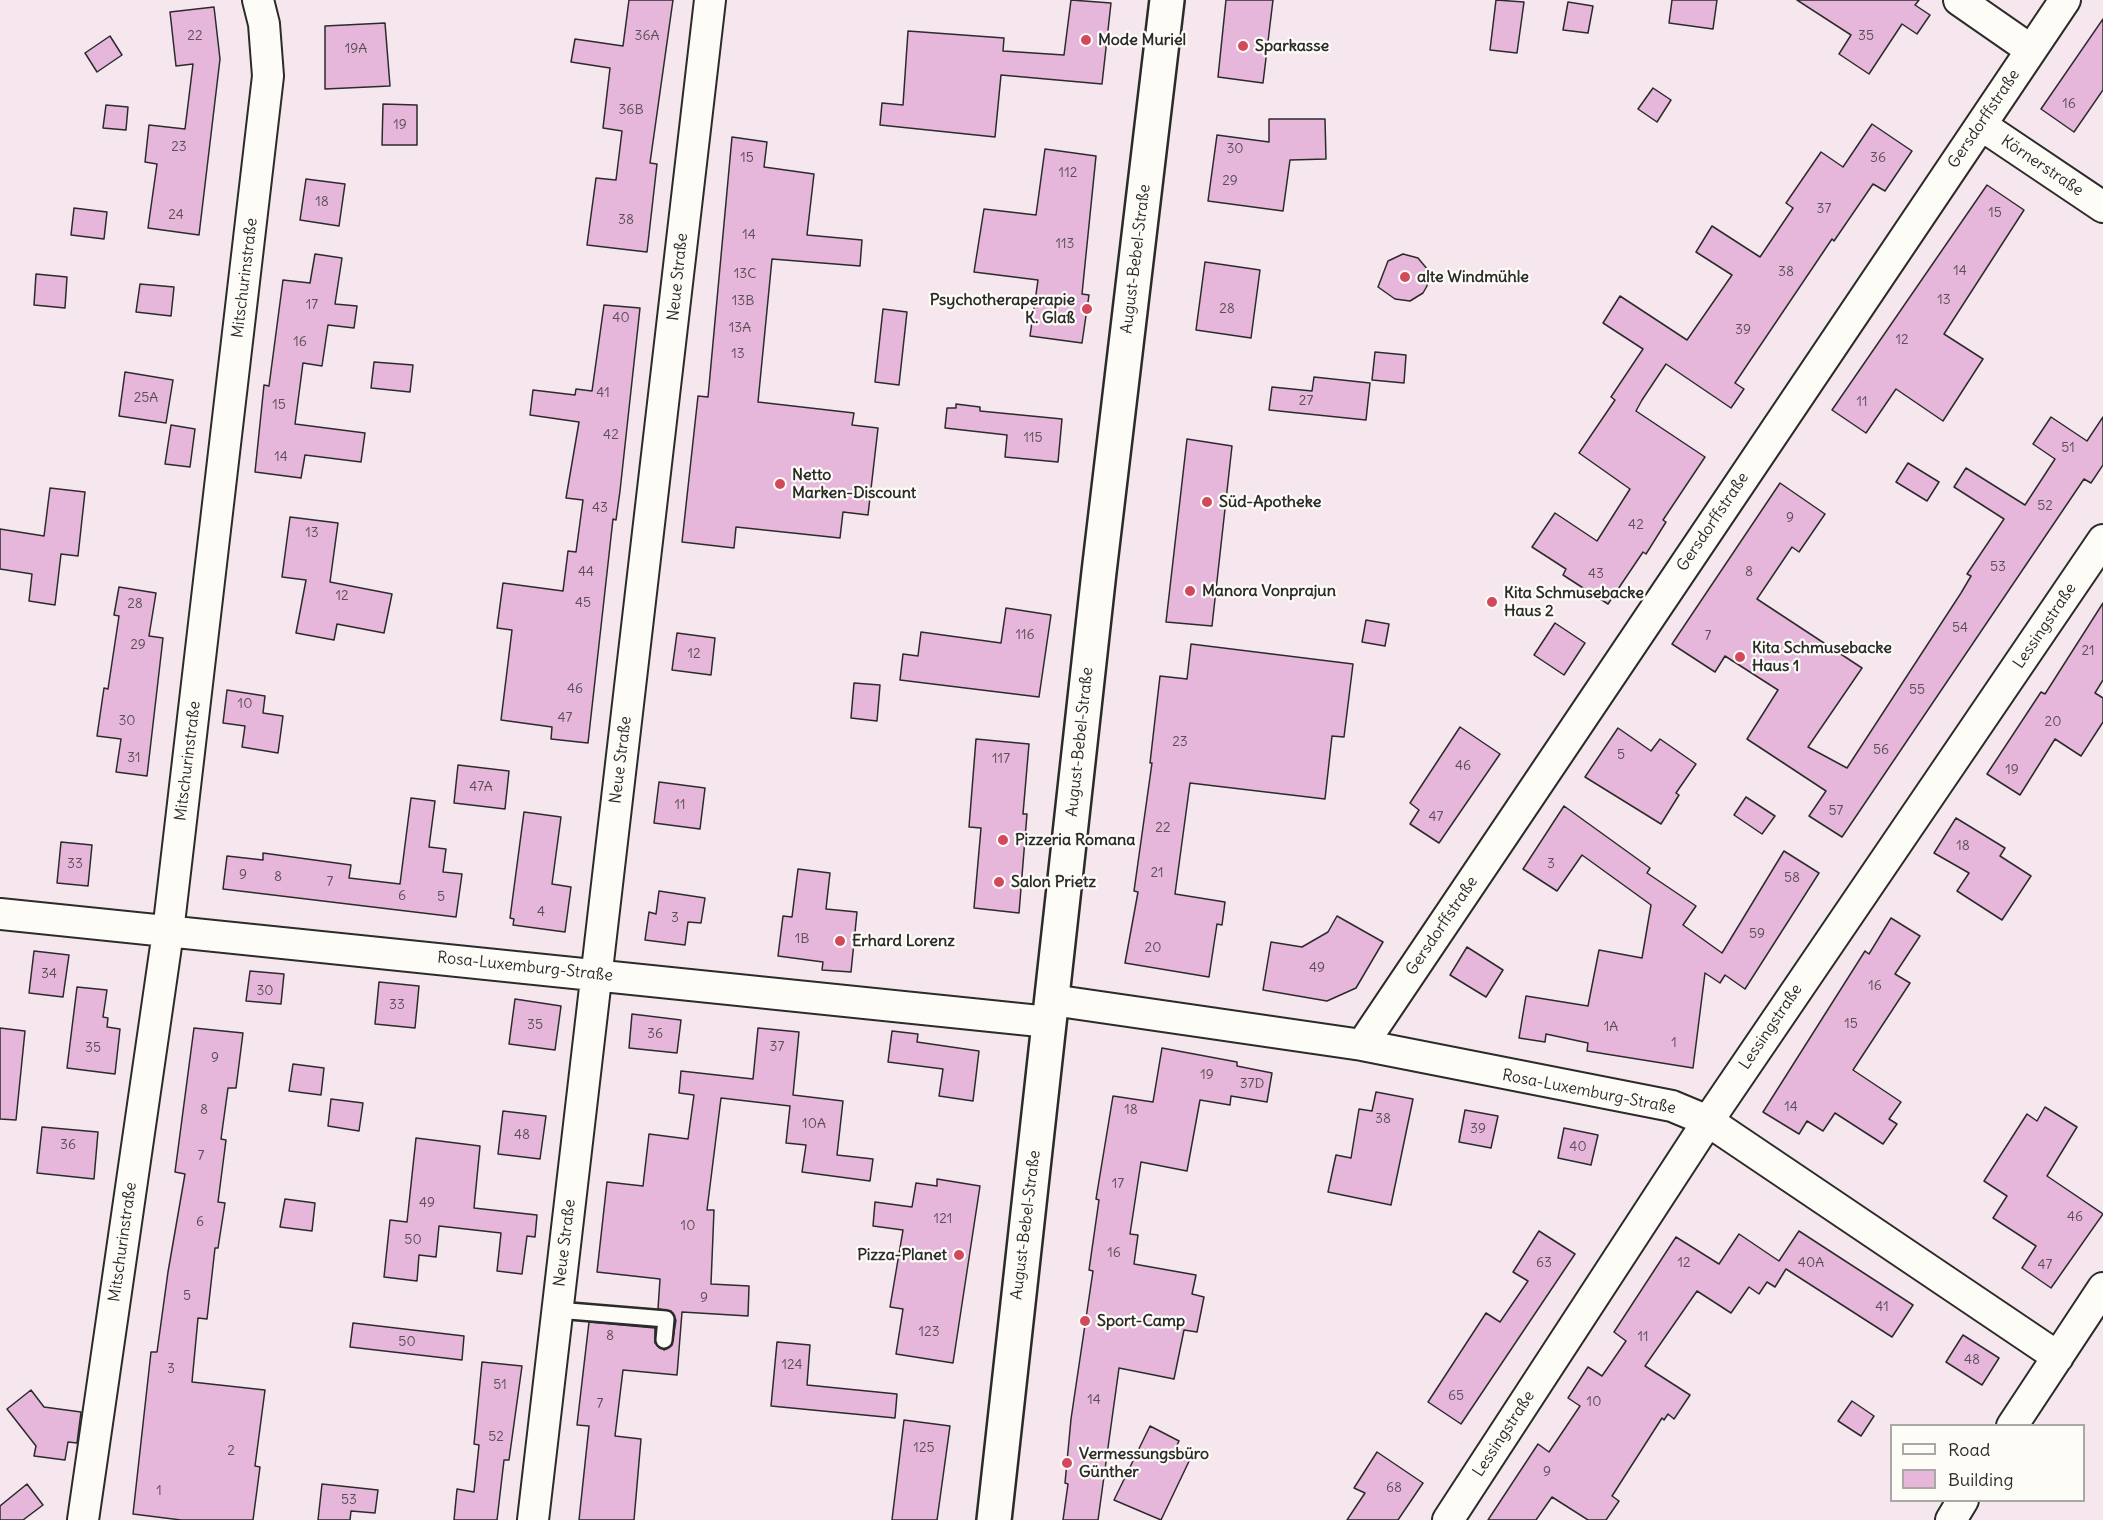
<!DOCTYPE html>
<meta charset="utf-8">
<style>
body{margin:0}
#map{position:relative;width:2103px;height:1520px;overflow:hidden;background:#f6e7ee;font-family:Delius,sans-serif}
canvas{display:block}
.legend{position:absolute;left:1890px;top:1424px;width:195px;height:78px;box-sizing:border-box;background:#fdfcf7;border:2px solid #a9a8a5;margin:0;padding:8px 10px;list-style:none;font-size:18px;color:#2b2b2b}
.legend li{display:flex;align-items:center;gap:12px;height:30px}
.legend b{width:30px;border:2px solid #a9a8a5}
</style>
<div id="map">
<canvas width="2103" height="1520"></canvas>
<ul class="legend">
<li><b style="height:8px;background:#fdfcf7"></b>Road</li>
<li><b style="height:16px;background:#e6b7da"></b>Building</li>
</ul>
</div>
<script>
const ctx = document.querySelector('canvas').getContext('2d');
ctx.lineJoin = 'round';
function fill(path, color) { ctx.fillStyle = color; ctx.fill(path, 'evenodd'); }
function stroke(path, color, width, dash) { ctx.strokeStyle = color; ctx.lineWidth = width; ctx.lineCap = dash ? 'butt' : 'round'; ctx.setLineDash(dash || []); ctx.stroke(path); }
function label(font, color, halo, rows, align = 'center') {
  ctx.font = font + ' Delius,sans-serif'; ctx.lineWidth = 4.5; ctx.setLineDash([]); ctx.textBaseline = 'middle'; ctx.strokeStyle = halo; ctx.fillStyle = color; for (const [text, x, y, turn = 0] of rows) {
    ctx.save(); ctx.translate(x, y); ctx.rotate((+turn || 0) * Math.PI / 180); ctx.textAlign = isNaN(turn) ? turn : align; if (halo) ctx.strokeText(text, 0, 0); ctx.fillText(text, 0, 0); ctx.restore();
  }
}
const building = new Path2D(`
 M629,0H673L650,163L657,164L647,252L587,245L596,178L616,180L622,131L603,128L610,68L571,62L575,39L623,46Z
 M1071,0L1111,3L1102,84L1001,75L995,137L880,125L882,103L903,105L908,31L1004,38L1003,51L1064,55Z
 M1226,0H1273L1263,83L1218,77Z
 M1496,0L1524,2L1517,53L1490,50Z
 M1672,0H1717L1713,29L1669,23Z
 M1797,0H1919L1915,5L1930,15L1917,34L1902,24L1869,74L1839,54L1851,35Z
 M1568,2L1593,6L1588,33L1563,30Z
 M214,7L220,59L199,235L148,228L157,164L145,162L149,125L185,129L193,64L176,66L170,12Z
 M2103,19V90L2074,132L2041,109Z
 M385,23L390,86L325,89V26Z
 M110,36L122,55L97,72L85,53Z
 M1653,88L1671,100L1657,122L1638,109Z
 M383,104L417,105V145H382Z
 M106,105L128,107L126,130L103,128Z
 M1269,119H1325L1326,159L1290,160L1283,211L1208,201L1217,135L1269,142Z
 M1872,124L1912,151L1885,191L1873,184L1834,241L1832,239L1735,383L1744,389L1731,408L1666,364L1642,400L1636,411L1705,457L1663,520L1666,522L1646,554L1643,552L1608,604L1563,575L1566,569L1532,547L1555,513L1597,541L1630,489L1579,453L1615,400L1611,397L1643,349L1603,323L1620,296L1687,340L1732,275L1696,252L1712,226L1760,257L1793,208L1786,203L1821,152L1843,167Z
 M732,137L767,142L764,167L814,174L807,235L862,240L860,266L772,259L758,402L854,413L852,425L878,428L868,515L843,512L840,538L736,527L734,548L682,542L698,396L708,397Z
 M1045,149L1096,156L1082,294L1089,295L1082,343L1030,336L1038,280L974,272L984,209L1036,215Z
 M306,179L345,184L339,226L300,220Z
 M1987,185L2024,210L1944,334L1983,359L1943,421L1896,389L1866,433L1832,410Z
 M74,208L107,212L104,239L71,235Z
 M315,254L342,258L335,304L357,306L354,328L328,325L322,366L303,363L295,424L365,433L361,462L305,455L301,478L255,472L264,385L269,386L283,280L310,283Z
 M1403,254L1418,258L1428,270L1427,286L1423,293L1410,301L1395,299L1378,287L1388,261Z
 M1205,262L1260,270L1251,338L1196,330Z
 M36,274L67,277L65,308L34,305Z
 M140,284L174,287L171,316L136,312Z
 M604,305L640,308L620,491L616,520L613,519L588,743L551,739L552,727L501,720L512,630L497,628L503,583L563,591L568,551L576,552L583,500L566,498L579,422L530,415L533,390L575,395L576,389L592,391Z
 M883,309L907,312L899,385L875,382Z
 M1375,352L1406,355L1404,383L1372,380Z
 M374,362L413,365L410,392L371,388Z
 M125,372L173,380L166,423L119,416Z
 M1314,377L1370,383L1366,420L1269,410L1272,387L1312,391Z
 M956,404L980,407V411L1062,419L1058,462L1005,457L1007,435L945,428L947,408H956Z
 M2051,417L2087,441L2103,417V465L2091,483L2084,479L1842,837L1809,816L1826,791L1747,739L1778,690L1725,656L1715,672L1672,644L1780,483L1825,514L1799,552L1792,547L1757,599L1862,668L1808,747L1847,768L1961,593L1971,576L1967,574L2004,519L1954,487L1966,468L2025,505L2055,459L2033,444Z
 M171,425L195,429L190,467L165,464Z
 M1187,439L1232,446L1212,626L1166,622Z
 M1908,463L1939,482L1927,501L1896,482Z
 M50,488L85,492L78,556L61,554L55,605L29,601L32,574L0,569V529L44,536Z
 M290,517L338,523L330,582L392,594L384,633L337,624L334,640L296,633L306,580L282,577Z
 M119,587L156,593L149,636L163,638L147,776L116,772L121,739L97,736L104,688L108,689L119,616L114,615Z
 M2103,603V680L2095,693L2103,698V722L2081,756L2055,739L2020,795L1987,774L2041,692L2045,694Z
 M1006,608L1051,615L1039,697L900,680L903,654L918,656L921,632L1001,643Z
 M1366,620L1389,624L1385,646L1362,642Z
 M1555,623L1585,643L1564,675L1534,655Z
 M677,633L715,638L711,675L672,670Z
 M1191,644L1353,664L1344,737L1332,736L1325,799L1190,783L1175,894L1225,902L1222,925L1217,924L1209,977L1125,963L1138,892L1134,891L1152,763H1150L1160,676L1187,679Z
 M854,683L880,685L877,721L851,718Z
 M227,690L265,696L263,713L283,716L278,753L242,747L245,726L223,723Z
 M1460,727L1500,754L1439,843L1410,824L1419,810L1410,803Z
 M1618,728L1651,751L1660,739L1696,764L1676,793L1679,795L1661,824L1585,777Z
 M976,739L1029,744L1023,814H1027L1019,913L974,908L981,828L969,827Z
 M458,765L509,771L505,809L454,803Z
 M659,782L705,788L700,829L654,823Z
 M1746,797L1775,816L1762,834L1734,815Z
 M411,798L435,801L429,847L446,849L443,872L462,874L456,917L223,889L227,856L263,860V853L351,865L349,878L400,884Z
 M1564,806L1650,868L1647,873L1696,906L1683,925L1722,953L1784,851L1819,873L1745,989L1725,975L1720,983L1705,973L1693,1068L1587,1051L1588,1043L1546,1034L1545,1042L1519,1038L1526,996L1588,1006L1599,950L1642,958L1651,905L1647,902L1582,855L1557,891L1523,869Z
 M524,812L561,817L552,884L571,887L565,932L513,925L514,919L510,918Z
 M1956,818L2005,848L2000,856L2031,876L2002,920L1957,891L1969,873L1934,853Z
 M61,842L92,845L88,886L57,883Z
 M798,869L830,873L826,909L857,912L851,972L822,970L823,962L778,956L783,916L792,917Z
 M659,891L705,898L701,923L688,922L685,945L645,940L649,912L656,914Z
 M1337,916L1383,942L1356,988L1327,1001L1263,990L1271,942L1302,947L1328,932Z
 M1891,918L1920,936L1895,974L1910,983L1853,1070L1901,1102L1889,1119L1897,1124L1883,1144L1835,1113L1823,1131L1807,1121L1799,1134L1763,1112L1865,951L1869,954Z
 M1467,947L1503,970L1486,997L1450,975Z
 M34,951L69,955L63,997L29,993Z
 M250,971L284,974L281,1004L246,1001Z
 M379,982L419,986L415,1028L375,1024Z
 M77,987L107,990L103,1017L108,1018L107,1027L120,1029L115,1074L67,1068Z
 M515,999L561,1006L555,1050L509,1044Z
 M632,1014L681,1020L677,1053L629,1048Z
 M0,1028L25,1031L16,1120L0,1119Z
 M194,1028L243,1033L236,1088H228L221,1139L226,1140L218,1202L225,1203L218,1248H215L207,1319L198,1318L192,1382L265,1390L255,1466L260,1467L253,1520H181L133,1514L151,1352H157L168,1272L185,1174L175,1172Z
 M758,1028L799,1032L793,1095L843,1101L837,1155L873,1159L870,1181L802,1172L806,1145L786,1143L790,1106L721,1098L707,1210H714L711,1284L749,1286L748,1316L682,1312L677,1375L623,1370L615,1436L641,1439L634,1520H579L589,1426L577,1425L589,1322L655,1328V1343L664,1350L672,1345L676,1320L671,1311L658,1309L660,1279L597,1272L607,1182L643,1186L649,1134L688,1139L694,1095L679,1093L681,1071L753,1079Z
 M892,1031L918,1034L917,1042L979,1051L973,1101L939,1096L943,1069L888,1062Z
 M1162,1048L1237,1062V1066L1272,1073L1267,1102L1231,1096L1230,1105L1200,1100L1187,1171L1141,1162L1130,1234L1138,1235L1134,1264L1196,1275L1192,1294L1204,1297L1197,1332L1184,1330L1174,1379L1119,1368L1098,1520H1063L1068,1484L1065,1483L1071,1419L1093,1271L1089,1270L1099,1200L1096,1199L1113,1096L1153,1102Z
 M293,1064L324,1068L321,1095L289,1091Z
 M1376,1092L1413,1099L1391,1205L1328,1192L1336,1155L1351,1158L1359,1109L1372,1111Z
 M331,1099L363,1103L359,1131L328,1126Z
 M2045,1107L2077,1127L2047,1176L2103,1214L2051,1288L2022,1268L2036,1246L1993,1218L2007,1196L1984,1181L2027,1114L2037,1121Z
 M1465,1110L1498,1116L1491,1148L1459,1142Z
 M503,1111L546,1116L540,1159L498,1154Z
 M42,1127L98,1132L94,1179L37,1173Z
 M1564,1128L1598,1135L1591,1165L1558,1158Z
 M416,1138L480,1146L474,1208L537,1215L535,1237L527,1236L522,1274L497,1271L501,1233L439,1226L436,1257L419,1255L417,1281L384,1277L390,1220L407,1222Z
 M937,1179L980,1186L953,1363L896,1354L903,1309L890,1307L903,1230L873,1226L875,1202L912,1207L916,1183L937,1186Z
 M285,1199L315,1203L312,1231L280,1227Z
 M1539,1231L1575,1254L1461,1424L1428,1402L1486,1313L1500,1322L1528,1281L1513,1272Z
 M1799,1231L1913,1305L1892,1337L1786,1269L1775,1287L1767,1282L1759,1294L1749,1287L1731,1313L1697,1291L1645,1366L1690,1395L1674,1419L1668,1414L1664,1420L1662,1418L1612,1496L1619,1501L1606,1520H1588L1552,1497L1536,1520H1488L1538,1444L1549,1452L1580,1406L1568,1398L1588,1367L1602,1376L1626,1341L1614,1332L1676,1237L1719,1264L1739,1234L1779,1261Z
 M353,1323L464,1336L462,1360L350,1347Z
 M1963,1335L1999,1358L1982,1385L1946,1362Z
 M777,1342L810,1345L807,1385L897,1394L895,1418L771,1406Z
 M482,1362L522,1366L509,1460H504L497,1520H454L457,1489L474,1492L479,1445L474,1444Z
 M31,1390L44,1407L81,1412L77,1443L68,1442L65,1460L34,1456L36,1446L7,1409Z
 M1852,1401L1874,1416L1861,1436L1838,1421Z
 M904,1420L950,1426L937,1520H892Z
 M1150,1426L1179,1441L1176,1447L1192,1455L1161,1520L1114,1500Z
 M1377,1452L1423,1483L1398,1520H1347L1365,1493L1354,1488Z
 M27,1484L43,1505L23,1520H0V1506Z
 M322,1484L378,1490L375,1513L351,1511L350,1520H318Z`);
fill(building, '#e6b7da');
stroke(building, '#2b2b2b', 1.5);
const lane = new Path2D(`
 M557,1310L666,1319L664,1340`);
const street = new Path2D(`
 M1959,0L2031,50
 M1981,125L2103,207
 M0,914L1049,1022
 M1052,1000L1362,1045L1672,1106L1708,1121L2058,1357
 M1362,1045L2065,0
 M2012,1426L2103,1288
 M83,1520L168,932L268,76L264,24L258,0
 M533,1520L710,0
 M1448,1520L1708,1121L2103,540
 M1951,1520L1963,1500`);
const secondary = new Path2D(`
 M994,1520L1099,572L1167,0`);
stroke(lane, '#2b2b2b', 20);
stroke(street, '#2b2b2b', 34);
stroke(secondary, '#2b2b2b', 38);
stroke(lane, '#fdfcf7', 15);
stroke(street, '#fdfcf7', 30);
stroke(secondary, '#fdfcf7', 33);
for (const [x, y, r, color] of [
 [1086,40,6,"#d1495b"],
 [1243,46,6,"#d1495b"],
 [1405,277,6,"#d1495b"],
 [1087,309,6,"#d1495b"],
 [780,484,6,"#d1495b"],
 [1207,502,6,"#d1495b"],
 [1190,591,6,"#d1495b"],
 [1492,602,6,"#d1495b"],
 [1740,657,6,"#d1495b"],
 [1003,840,6,"#d1495b"],
 [999,882,6,"#d1495b"],
 [840,941,6,"#d1495b"],
 [959,1255,6,"#d1495b"],
 [1085,1321,6,"#d1495b"],
 [1067,1463,6,"#d1495b"]
]) { const dot = new Path2D(); dot.arc(x, y, r, 0, 2 * Math.PI); ctx.fillStyle = color; ctx.fill(dot); stroke(dot, '#fdfcf7', 2); }
label('14px', '#5a4e57', null, [
 ["22",195,36],
 ["36A",647,36],
 ["35",1866,36],
 ["19A",356,49],
 ["16",2069,104],
 ["36B",631,110],
 ["19",400,125],
 ["23",179,147],
 ["30",1235,149],
 ["15",747,158],
 ["36",1878,158],
 ["112",1068,173],
 ["29",1230,181],
 ["18",322,202],
 ["37",1824,209],
 ["15",1995,213],
 ["24",176,215],
 ["38",626,220],
 ["14",749,235],
 ["113",1065,244],
 ["14",1960,271],
 ["38",1786,272],
 ["13C",745,274],
 ["13",1944,300],
 ["13B",743,301],
 ["17",312,305],
 ["28",1227,309],
 ["40",621,318],
 ["13A",740,328],
 ["39",1743,330],
 ["12",1902,340],
 ["16",300,342],
 ["13",738,354],
 ["41",603,393],
 ["25A",146,398],
 ["27",1306,401],
 ["11",1862,402],
 ["15",279,405],
 ["42",611,435],
 ["115",1033,438],
 ["51",2068,448],
 ["14",281,457],
 ["52",2045,506],
 ["43",600,508],
 ["9",1790,518],
 ["42",1636,525],
 ["13",312,533],
 ["53",1998,567],
 ["44",586,572],
 ["8",1749,572],
 ["43",1596,574],
 ["12",342,596],
 ["45",583,603],
 ["28",135,604],
 ["54",1960,628],
 ["116",1025,635],
 ["7",1708,636],
 ["29",138,645],
 ["21",2088,651],
 ["12",694,654],
 ["46",575,689],
 ["55",1917,690],
 ["10",245,704],
 ["47",565,718],
 ["30",127,721],
 ["20",2053,722],
 ["23",1180,742],
 ["56",1881,750],
 ["5",1621,755],
 ["31",134,758],
 ["117",1001,759],
 ["46",1463,766],
 ["19",2012,770],
 ["47A",481,787],
 ["11",680,805],
 ["57",1836,811],
 ["47",1436,817],
 ["22",1163,828],
 ["18",1963,846],
 ["33",75,864],
 ["3",1551,864],
 ["21",1157,873],
 ["9",243,875],
 ["8",278,877],
 ["58",1792,878],
 ["7",330,882],
 ["6",402,896],
 ["5",441,897],
 ["4",541,912],
 ["3",675,918],
 ["59",1757,934],
 ["1B",802,939],
 ["20",1153,948],
 ["49",1317,968],
 ["34",49,974],
 ["16",1875,986],
 ["30",265,991],
 ["33",397,1005],
 ["15",1851,1024],
 ["35",535,1025],
 ["1A",1611,1027],
 ["36",655,1034],
 ["1",1674,1043],
 ["37",777,1047],
 ["35",93,1048],
 ["9",215,1058],
 ["19",1207,1075],
 ["37D",1252,1084],
 ["14",1791,1107],
 ["8",204,1110],
 ["18",1131,1110],
 ["38",1383,1119],
 ["10A",814,1124],
 ["39",1478,1129],
 ["48",522,1135],
 ["36",68,1145],
 ["40",1578,1147],
 ["7",201,1156],
 ["17",1118,1184],
 ["49",427,1203],
 ["46",2075,1217],
 ["121",943,1219],
 ["6",200,1222],
 ["10",688,1226],
 ["50",413,1240],
 ["16",1114,1253],
 ["63",1544,1263],
 ["12",1684,1263],
 ["40A",1811,1263],
 ["47",2045,1265],
 ["5",187,1296],
 ["9",704,1298],
 ["41",1882,1307],
 ["123",929,1332],
 ["8",610,1336],
 ["11",1643,1337],
 ["50",407,1342],
 ["48",1972,1360],
 ["124",792,1365],
 ["3",171,1369],
 ["51",500,1385],
 ["65",1456,1396],
 ["14",1094,1400],
 ["10",1594,1402],
 ["7",600,1404],
 ["52",496,1437],
 ["125",924,1448],
 ["2",231,1451],
 ["9",1547,1472],
 ["68",1394,1488],
 ["1",159,1491],
 ["53",349,1500]
]);
label('bold 16px', '#2b2b2b', '#fdfcf7', [
 ["Mode Muriel",1098,40],
 ["Sparkasse",1255,46],
 ["alte Windmühle",1417,277],
 ["Psychotheraperapie",1075,300,"right"],
 ["K. Glaß",1075,318,"right"],
 ["Netto",792,475],
 ["Marken-Discount",792,493],
 ["Süd-Apotheke",1219,502],
 ["Manora Vonprajun",1202,591],
 ["Kita Schmusebacke",1504,593],
 ["Haus 2",1504,611],
 ["Kita Schmusebacke",1752,648],
 ["Haus 1",1752,666],
 ["Pizzeria Romana",1015,840],
 ["Salon Prietz",1011,882],
 ["Erhard Lorenz",852,941],
 ["Pizza-Planet",947,1255,"right"],
 ["Sport-Camp",1097,1321],
 ["Vermessungsbüro",1079,1454],
 ["Günther",1079,1472]
], 'left');
label('16px', '#2b2b2b', '#fdfcf7', [
 ["Gersdorffstraße",1984,119,-56],
 ["Körnerstraße",2042,166,34],
 ["August-Bebel-Straße",1136,259,-83],
 ["Neue Straße",678,277,-84],
 ["Mitschurinstraße",245,278,-83],
 ["Gersdorffstraße",1713,522,-56],
 ["Lessingstraße",2045,626,-56],
 ["August-Bebel-Straße",1080,742,-84],
 ["Neue Straße",621,760,-83],
 ["Mitschurinstraße",188,761,-83],
 ["Gersdorffstraße",1442,926,-56],
 ["Rosa-Luxemburg-Straße",525,967,6],
 ["Lessingstraße",1771,1027,-56],
 ["Rosa-Luxemburg-Straße",1589,1092,11],
 ["August-Bebel-Straße",1026,1225,-83],
 ["Mitschurinstraße",123,1242,-82],
 ["Neue Straße",565,1243,-83],
 ["Lessingstraße",1504,1434,-57]
]);
</script>
